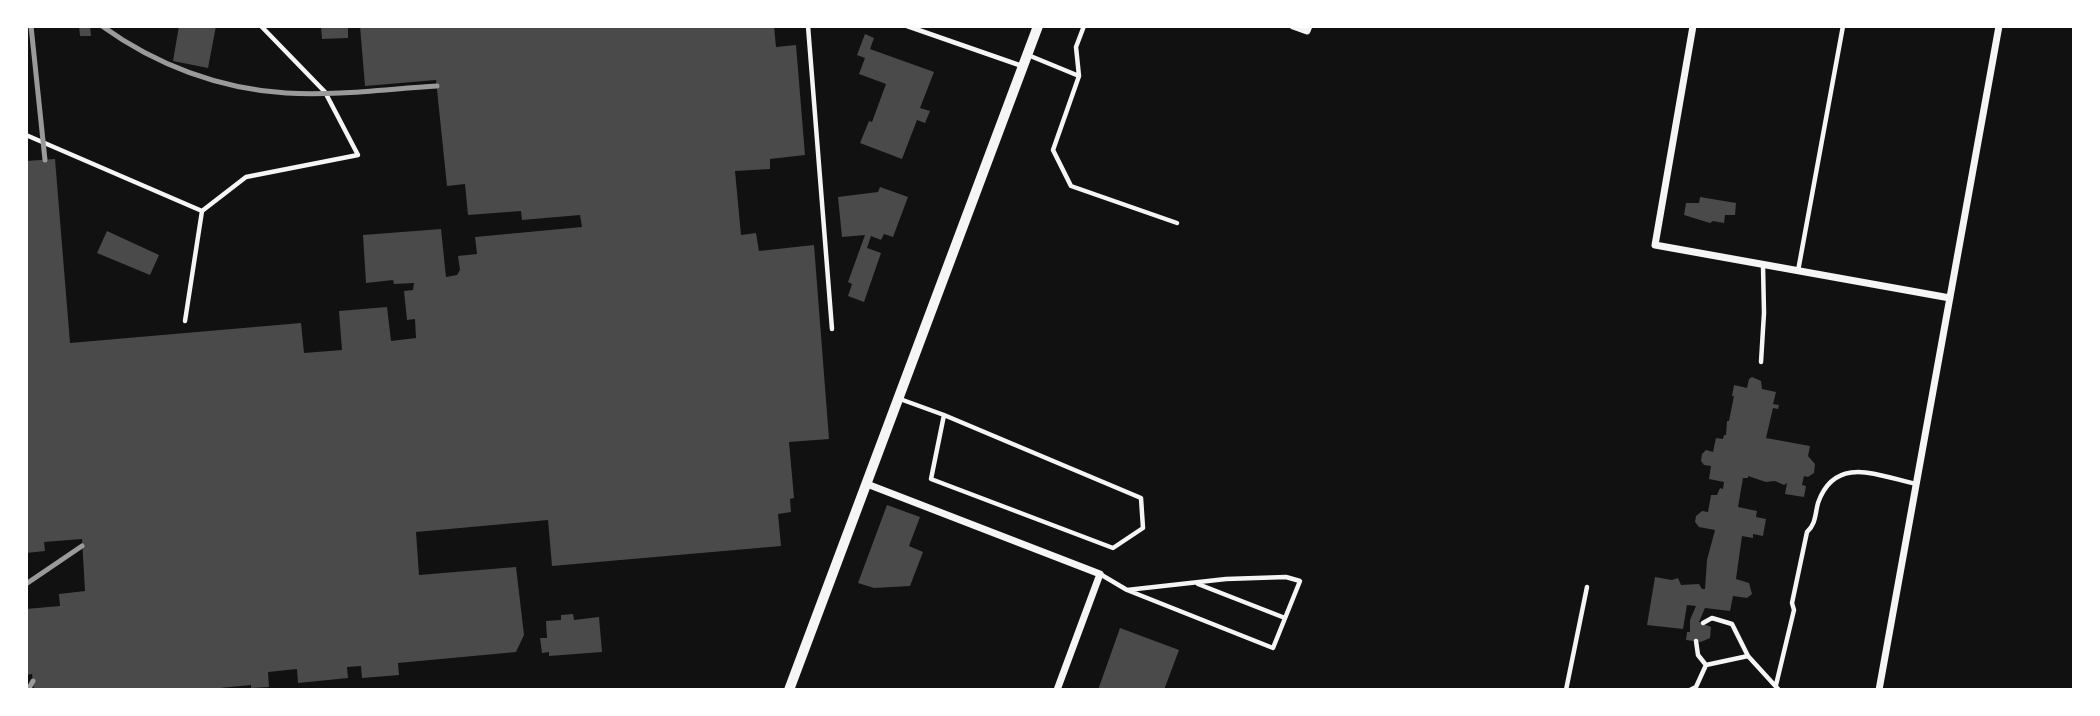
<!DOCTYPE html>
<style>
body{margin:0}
#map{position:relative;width:2100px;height:716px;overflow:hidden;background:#111;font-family:"PT Sans Narrow",sans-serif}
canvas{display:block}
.frame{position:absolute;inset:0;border:28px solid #fff;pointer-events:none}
</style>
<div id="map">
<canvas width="2100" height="716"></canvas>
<div class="frame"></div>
</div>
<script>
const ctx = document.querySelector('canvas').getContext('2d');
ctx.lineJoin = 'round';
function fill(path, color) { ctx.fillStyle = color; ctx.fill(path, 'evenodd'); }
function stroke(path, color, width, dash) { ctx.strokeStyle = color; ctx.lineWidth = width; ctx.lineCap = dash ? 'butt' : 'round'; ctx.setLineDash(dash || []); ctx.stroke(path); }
fill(new Path2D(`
 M79,26H90L91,36H80Z
 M179,26H216L208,68L173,61Z
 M321,26H348V38L322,39Z
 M360,26H774L776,47L796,45L805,155L770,159V169L735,171L741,235L756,233L759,251L814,245L829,439L789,442L794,498L790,499L791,512L778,514L781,546L552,566L548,520L416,532L419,575L516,567L524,635L516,652L398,663L399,675L362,678L361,666L347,667L348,678L298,683L297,669L268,672L269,687L251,688V685L199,690H34L32,674L26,675V609L60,606L59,594L85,591L82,539L44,542L45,551L26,553V161L55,159L70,343L301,323L304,353L342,350L339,311L387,307L391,341L416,338L415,319L407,320L404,291L413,290L414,283L394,284L393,280L366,283L363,235L441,229L446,277L457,275L460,270L458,256L477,254L475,237L582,227L580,215L522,220L521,211L468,215L465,184L447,186L436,80L365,86Z
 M865,34L874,38L870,49L934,72L920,108L930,111L925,123L917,120L902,159L860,143L869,121L872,122L886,84L859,74L865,58L857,55Z
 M880,187L908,197L893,237L884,234L881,240L871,236L867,248L881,253L864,302L848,296L852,284L848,282L865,235L842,237L838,197L878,192Z
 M1700,197L1736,203L1735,215H1725L1724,223L1713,221L1710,223L1684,215L1686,203H1699Z
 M107,231L159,255L150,275L97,253Z
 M1752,377L1761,381L1762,389L1776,392L1773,404L1779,405L1778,409L1773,408L1766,438L1810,446L1808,456L1815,464L1814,473L1808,477L1804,476L1802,485L1806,486L1804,497L1785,494L1787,483L1784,485L1775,481L1766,482L1748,476V478H1743L1738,507L1757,511L1756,517L1766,519L1763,536L1753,534V538L1742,536L1736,579L1749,583L1752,594L1747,598L1733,596L1730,611L1705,608L1699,622L1711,627L1710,638L1701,642L1686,640L1687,632H1690V620L1696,606L1687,605L1683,629L1647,625L1655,577L1672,580L1678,578L1681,585L1699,584L1702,589H1705L1707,560L1715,530L1699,527L1695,522L1696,516L1702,511L1708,512L1711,495H1717L1720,488L1723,489L1724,482L1709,479L1711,466L1704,465L1701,461L1702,454L1706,450L1713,452L1716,438L1723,439L1724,435H1726L1727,421H1729L1734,396H1732L1734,385L1747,388L1749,379Z
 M887,505L920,517L909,546L923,552L910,586L874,588L858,583Z
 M573,614L574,620L599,617L602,652L549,656V652L542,653L540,638H547L546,621L561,620V615Z
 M1120,628L1179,650L1164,690H1098Z`), '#4a4a4a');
stroke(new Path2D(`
 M808,26L832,329
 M907,26L1022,66
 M1084,26L1076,47L1079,76L1053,150L1071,186L1177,223
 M1028,55L1079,76
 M26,135L202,211
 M1798,271L1843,26
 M185,321L202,211L246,177L358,155L325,92L261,26
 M1761,362L1764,313L1763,265
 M900,399L944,415L1141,498L1143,528L1113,548L931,479L944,415
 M1100,574L1127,590L1273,648L1300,581L1286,577L1226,579L1127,590
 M1198,584L1285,618
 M1703,623L1712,618L1732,624L1748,656
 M1696,641L1698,655L1706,665
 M1776,685L1794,610L1792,603L1807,532C1816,524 1815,514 1818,503C1835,454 1879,476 1916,484
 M1566,690L1587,587
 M1690,690L1696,687L1706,665L1748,656L1779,690`), '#f5f5f5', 4.5);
stroke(new Path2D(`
 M1293,26L1307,31L1309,26
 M1693,26L1655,245L1950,298
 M867,484L1100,574L1057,690
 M1879,690L1999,26`), '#f5f5f5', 7);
stroke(new Path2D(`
 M789,690L1038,26`), '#f5f5f5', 10);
stroke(new Path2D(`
 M31,26L45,160
 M102,26C156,65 220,89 286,93C336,96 387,89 437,86
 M26,584L82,546
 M28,690L33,681`), '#9a9a9a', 5);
</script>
